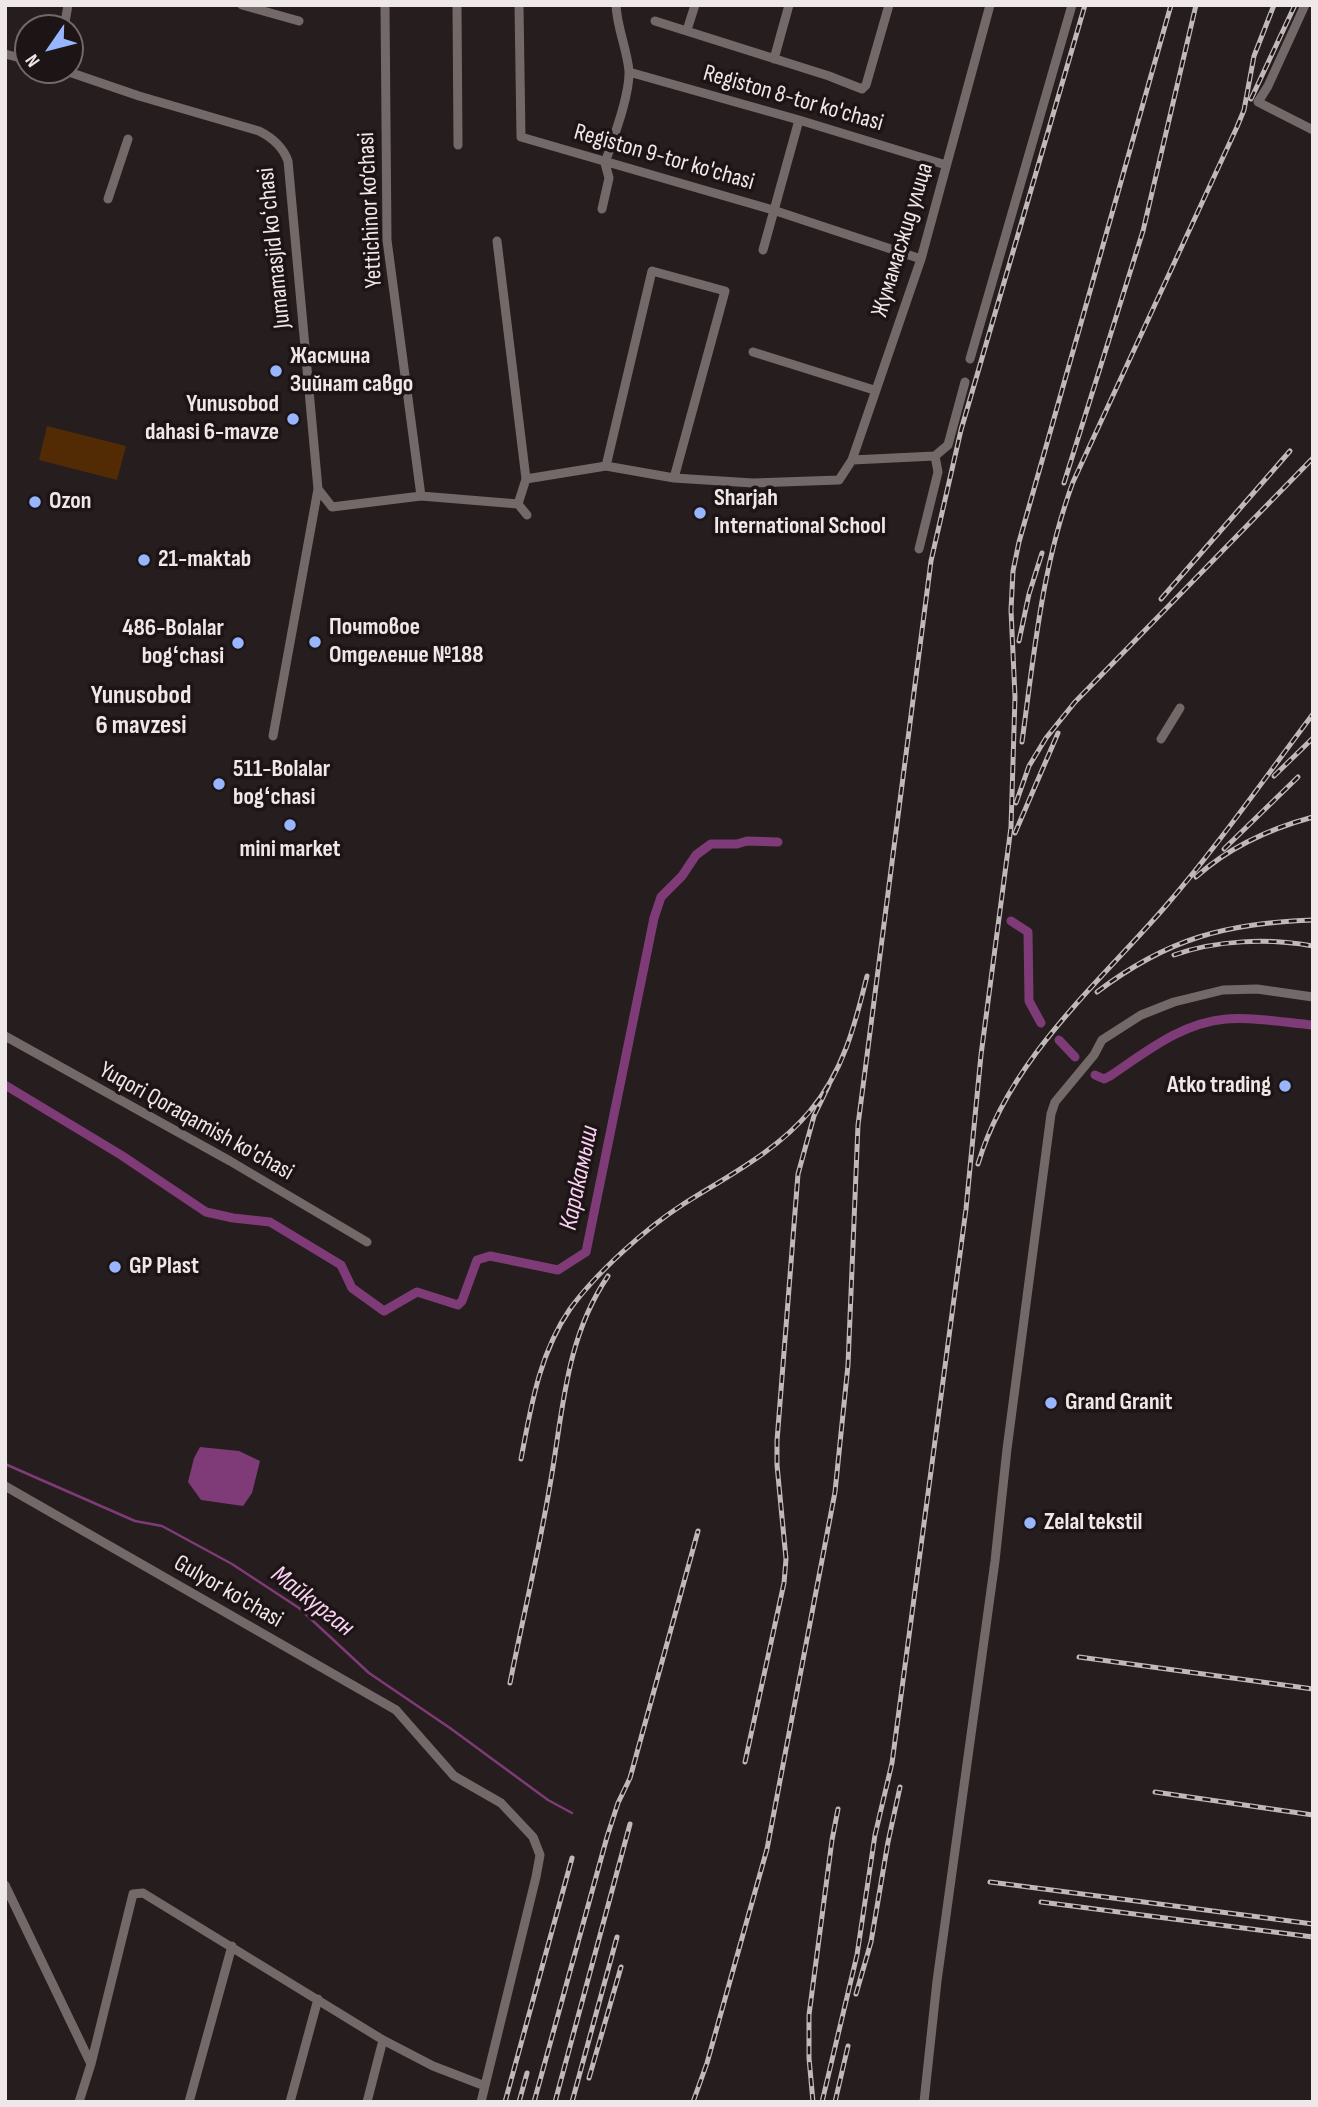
<!DOCTYPE html>
<meta charset="utf-8">
<style>
body{margin:0}
#map{position:relative;width:1318px;height:2107px;overflow:hidden;background:#261d1e;font-family:"Sofia Sans Condensed",sans-serif}
canvas{display:block}
.frame{position:absolute;inset:0;border:7px solid #efe8e8;pointer-events:none}
.north{position:absolute;left:14px;top:14px;width:70px;height:70px;box-sizing:border-box;background:#1d1415;border:2px solid #716969;border-radius:50%;rotate:235deg;font-size:19px;font-weight:700;line-height:28px;text-align:center;color:#efe8e8}
.north::after{content:'';display:block;margin:auto;width:24px;height:32px;background:#98b6fd;clip-path:polygon(50% 0,100% 100%,50% 72%,0 100%)}
</style>
<div id="map">
<canvas width="1318" height="2107"></canvas>
<div class="frame"></div>
<div class="north">N</div>
</div>
<script>
const ctx = document.querySelector('canvas').getContext('2d');
ctx.lineJoin = 'round';
function fill(path, color) { ctx.fillStyle = color; ctx.fill(path, 'evenodd'); }
function stroke(path, color, width, dash) { ctx.strokeStyle = color; ctx.lineWidth = width; ctx.lineCap = dash ? 'butt' : 'round'; ctx.setLineDash(dash || []); ctx.stroke(path); }
function label(font, color, halo, rows, align = 'center') {
  ctx.font = font + ' "Sofia Sans Condensed",sans-serif'; ctx.lineWidth = 7; ctx.setLineDash([]); ctx.textBaseline = 'middle'; ctx.strokeStyle = halo; ctx.fillStyle = color; for (const [text, x, y, turn = 0] of rows) {
    ctx.save(); ctx.translate(x, y); ctx.rotate((+turn || 0) * Math.PI / 180); ctx.textAlign = isNaN(turn) ? turn : align; if (halo) ctx.strokeText(text, 0, 0); ctx.fillText(text, 0, 0); ctx.restore();
  }
}
fill(new Path2D(`
 M47,426L126,446L117,480L39,460Z`), '#522b05');
fill(new Path2D(`
 M200,1447L239,1451L260,1461L252,1493L243,1506L201,1500L188,1482L194,1458Z`), '#7f3b77');
stroke(new Path2D(`
 M5,1464L135,1521L162,1526L232,1564L299,1608L369,1673L450,1728L548,1800L572,1813`), '#7f3b77', 2.5);
stroke(new Path2D(`
 M1011,921L1028,932L1029,1001L1041,1023
 M1059,1040L1075,1057
 M1095,1075L1104,1079L1110,1076C1146,1052 1181,1023 1226,1019C1248,1016 1289,1023 1313,1025
 M5,1085L121,1155L206,1212L233,1218L270,1222L341,1265L352,1288L384,1311L417,1292L458,1305L462,1301L477,1260L490,1256L558,1270L586,1252L654,918L661,897L682,876L696,855L711,844H737L747,841L778,842`), '#7f3b77', 9);
stroke(new Path2D(`
 M242,5L299,21
 M385,5L387,240L421,496
 M457,5L458,145
 M519,5L521,137L773,210L921,259
 M1305,5L1268,86L1258,102L1313,130
 M655,21L829,76L862,89L866,85L889,5
 M64,28L68,5
 M687,30L695,5
 M5,54L28,60
 M774,59L789,5
 M63,70L139,96L259,131C273,138 283,147 288,161L318,489L332,507L421,496L518,504
 M629,72L799,120L946,165
 M605,163C613,139 630,95 629,71C627,49 617,28 616,5
 M108,199L128,139
 M602,209L609,178L605,163
 M497,241L526,479
 M763,250L799,120
 M753,352L874,390
 M970,359L1072,5
 M852,460L935,456L948,445L965,382
 M606,466L652,271L725,291L674,478
 M518,504L526,479L606,466L674,478L753,483L839,480L852,460L921,259L990,5
 M518,504L527,515
 M919,549L938,472L935,456
 M273,736L318,489
 M1161,739L1180,708
 M5,1036L230,1161L367,1242
 M5,1486L396,1710L454,1776L501,1803L533,1837L540,1855L536,1877L481,2102
 M5,1885L91,2064
 M79,2102L91,2064L133,1894L143,1893L383,2040L433,2066L485,2086
 M189,2102L232,1946
 M290,2102L318,1999
 M367,2102L383,2040
 M924,2102L937,1981L995,1561L1007,1449L1051,1114L1055,1102L1094,1055L1102,1040L1141,1015L1174,1002L1223,990L1257,989L1313,997`), '#746969', 9);
const rail = new Path2D(`
 M1251,99L1295,5
 M1064,483L1143,231L1196,5
 M1161,599L1290,451
 M1019,641L1029,594L1042,553
 M1022,742C1034,654 1042,566 1073,482L1237,127L1244,110L1254,56L1274,5
 M1274,776L1313,738
 M1016,803L1029,766L1046,738L1075,702L1313,458
 M1015,833L1058,733
 M1224,849L1298,777
 M1196,877C1229,847 1269,829 1313,817
 M1174,955C1216,940 1268,938 1313,946
 M1097,992C1167,939 1225,923 1313,920
 M978,1164C1009,1060 1095,987 1164,908C1217,847 1264,779 1313,714
 M521,1459C531,1407 539,1354 570,1309C596,1273 645,1229 682,1205C726,1177 776,1152 810,1111C843,1072 855,1025 867,976
 M1079,1657L1313,1689
 M510,1683C523,1617 539,1551 550,1485C563,1412 565,1339 608,1276
 M745,1762L784,1583L786,1559L777,1465V1441L798,1174L814,1116L829,1085
 M1155,1792L1313,1815
 M990,1882L1313,1924
 M1041,1902L1313,1937
 M856,1994L871,1942L888,1842L900,1787
 M589,2078L621,1967
 M505,2102L572,1858
 M519,2102L527,2073
 M534,2102L607,1837L618,1803L630,1778L698,1531
 M555,2102L630,1824
 M572,2102L617,1937
 M693,2102L707,2063L767,1849L835,1492L848,1365L858,1125L931,561L961,430L1085,5
 M813,2102L809,2058V2015L832,1840L838,1809
 M822,2102L857,1955L875,1835L892,1763L966,1209L981,1055L1011,827L1015,697L1011,610L1013,571L1019,542L1171,5
 M835,2102L848,2046`);
stroke(rail, '#c0b9b9', 5);
stroke(rail, '#1d1415', 2.5, [8]);
for (const [x, y, r, color] of [
 [276,371,7,"#98b6fd"],
 [293,419,7,"#98b6fd"],
 [35,502,7,"#98b6fd"],
 [700,513,7,"#98b6fd"],
 [144,560,7,"#98b6fd"],
 [315,642,7,"#98b6fd"],
 [238,643,7,"#98b6fd"],
 [219,784,7,"#98b6fd"],
 [290,825,7,"#98b6fd"],
 [1285,1086,7,"#98b6fd"],
 [115,1267,7,"#98b6fd"],
 [1051,1403,7,"#98b6fd"],
 [1030,1523,7,"#98b6fd"]
]) { const dot = new Path2D(); dot.arc(x, y, r, 0, 2 * Math.PI); ctx.fillStyle = color; ctx.fill(dot); stroke(dot, '#1d1415', 2.5); }
label('24px', '#efe8e8', '#1d1415', [
 ["Registon 8-tor ko'chasi",793,99,16],
 ["Registon 9-tor ko'chasi",664,158,16],
 ["Yettichinor ko‘chasi",371,210,-93],
 ["Жумамасжид улица",903,240,-73],
 ["Jumamasjid koʻchasi",275,248,-96],
 ["Yuqori Qoraqamish ko'chasi",196,1122,29],
 ["Gulyor ko'chasi",228,1592,30]
]);
label('bold 24px', '#efe8e8', '#1d1415', [
 ["Жасмина",290,357],
 ["Зийнат савдо",290,385],
 ["Yunusobod",279,405,"right"],
 ["dahasi 6-mavze",279,433,"right"],
 ["Sharjah",714,499],
 ["International School",714,527],
 ["Ozon",49,502],
 ["21-maktab",158,560],
 ["Почтовое",329,628],
 ["Отделение №188",329,656],
 ["486-Bolalar",224,629,"right"],
 ["bogʻchasi",224,657,"right"],
 ["511-Bolalar",233,770],
 ["bogʻchasi",233,798],
 ["mini market",290,850,"center"],
 ["Atko trading",1271,1086,"right"],
 ["GP Plast",129,1267],
 ["Grand Granit",1065,1403],
 ["Zelal tekstil",1044,1523]
], 'left');
label('bold 26px', '#efe8e8', '#1d1415', [
 ["Yunusobod",141,696],
 ["6 mavzesi",141,726]
]);
label('italic 26px', '#f9d1f2', '#1d1415', [
 ["Каракамыш",580,1178,-78],
 ["Майкурган",312,1602,38]
]);
</script>
